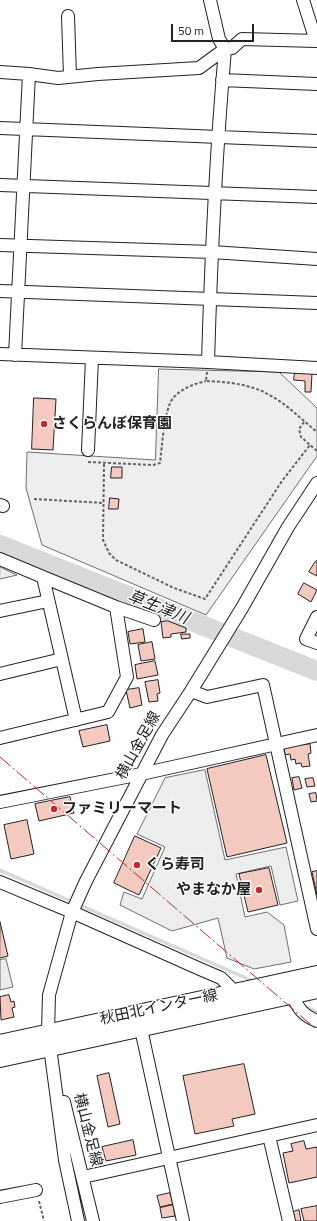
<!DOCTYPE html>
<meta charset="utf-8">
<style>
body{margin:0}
#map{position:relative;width:317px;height:1221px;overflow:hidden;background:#fff;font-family:"Titillium Web",sans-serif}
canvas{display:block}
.scale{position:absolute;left:171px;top:24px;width:83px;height:18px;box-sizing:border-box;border:2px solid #222;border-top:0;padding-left:5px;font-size:12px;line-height:14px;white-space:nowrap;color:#222;-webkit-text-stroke:3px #fff;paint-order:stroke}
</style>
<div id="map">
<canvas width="317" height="1221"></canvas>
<div class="scale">50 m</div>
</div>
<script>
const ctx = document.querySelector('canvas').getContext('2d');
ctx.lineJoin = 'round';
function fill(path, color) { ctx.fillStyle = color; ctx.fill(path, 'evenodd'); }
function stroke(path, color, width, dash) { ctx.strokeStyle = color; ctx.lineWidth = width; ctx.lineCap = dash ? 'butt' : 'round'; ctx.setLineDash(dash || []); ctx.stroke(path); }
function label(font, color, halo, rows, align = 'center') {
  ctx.font = font + ' "Titillium Web","Noto Sans JP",sans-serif'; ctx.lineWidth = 3; ctx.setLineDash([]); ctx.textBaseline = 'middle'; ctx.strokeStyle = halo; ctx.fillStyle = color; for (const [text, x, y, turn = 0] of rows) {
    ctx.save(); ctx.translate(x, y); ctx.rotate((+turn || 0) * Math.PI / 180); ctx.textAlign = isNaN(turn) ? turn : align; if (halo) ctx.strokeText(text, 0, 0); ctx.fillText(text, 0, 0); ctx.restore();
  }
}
const green = new Path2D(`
 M159,369L279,372L317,408V456L206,615L42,545L26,488L27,452L155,460Z
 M0,567L17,575L0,579Z`);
fill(green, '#eee');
stroke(green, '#6f6f6f', 1);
const parking = new Path2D(`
 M205,770L225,860L286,847L298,901L280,905L271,866L236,874L245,917L267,912L284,925L291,962L254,969L227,958L218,918L172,931L120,905L124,892L142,899L165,847L137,834L165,778Z
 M6,959L13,987L0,990V960Z`);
fill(parking, '#ededed');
stroke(parking, '#6f6f6f', 1);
stroke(new Path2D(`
 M0,870L255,982
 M302,1005L317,1012`), '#d9d9d9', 3.5);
stroke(new Path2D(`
 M0,545L317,671`), '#d9d9d9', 20);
const building = new Path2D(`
 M295,372L312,373L311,392H305V381L294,380Z
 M34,398L56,399L53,450L32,449Z
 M112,467H122V478H111Z
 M110,498L119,499L118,509H109Z
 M316,561H317V576L309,572Z
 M304,583L317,590L311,602L298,594Z
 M168,621L186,628V632L171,634V637L163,638L161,622Z
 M143,629L145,642L130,644L128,632Z
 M181,634H190V638L182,639Z
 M152,642L155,659L141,661L138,645Z
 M155,661L158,675L137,679L135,665Z
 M158,680L160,693L157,694L158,701L149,702L145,682Z
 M139,688L142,705L130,708L126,690Z
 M107,725L110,741L83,747L79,731Z
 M310,744L311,753L308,754L310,766L302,767L301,763L296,764L295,759L291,760L290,754L285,755L284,748Z
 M266,755L287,843L227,857L207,769Z
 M299,777L302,788L294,790L292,778Z
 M313,778L315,786L307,787L305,779Z
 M316,793L317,801L311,802L309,794Z
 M70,797L74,813L39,821L35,804Z
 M27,820L34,854L11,859L4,825Z
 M135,836L161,848L139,895L114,883Z
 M269,868L278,905L248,912L239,874Z
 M317,871V895L312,872Z
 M0,922L8,956L0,958Z
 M9,995L11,1002L14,1001L15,1007L12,1008L14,1017L1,1020L0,997Z
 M244,1064L255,1114L232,1119L234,1126L195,1134L183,1076Z
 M109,1073L120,1124L108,1127L97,1076Z
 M133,1140L136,1155L106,1161L102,1147Z
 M304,1141L306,1149L317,1147V1177L289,1183L283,1153L293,1151L291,1144Z
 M170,1193L173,1204L160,1207L157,1196Z
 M173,1205L175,1216L162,1218L160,1208Z
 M317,1206V1221H304L301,1209Z
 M299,1210L301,1221H295L293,1212Z`);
fill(building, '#f3c9c0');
stroke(building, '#222', 1);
const minor = new Path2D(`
 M303,0L316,41
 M68,16L70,76
 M0,72L29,74L58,78L98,74L199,68L225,49L232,48L242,39L317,41
 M222,80L317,84
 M0,128L317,141
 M0,185L317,197
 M0,245L212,252L317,259
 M0,291L317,303
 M0,354L208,362L317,368
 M15,355L29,74
 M208,362C211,258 216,153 225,49L219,39L210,0
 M88,450L92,358
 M0,505L3,506
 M0,559L43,577L76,720
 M43,577L116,607
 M0,611L48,601
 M317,617L306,639L317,643
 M0,674L62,659
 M191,691L207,697L263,685L317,929
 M0,738L108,712L127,677L116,607L154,620
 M0,802L141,774L317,735
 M0,882L72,912L200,969L221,978L235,992
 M293,996C298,1009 304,1016 317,1021
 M141,1029L183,1221
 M64,1102L93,1221
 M269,1136L289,1221
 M83,1177L317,1125
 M0,1197L36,1190
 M78,1221L65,1160L48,1032L49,995L72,912L86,881L162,735L191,691L242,608L288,527L317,483`);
const major = new Path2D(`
 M0,1043L317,974
 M0,1059L317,990`);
stroke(minor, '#222', 14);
stroke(major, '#222', 18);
stroke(new Path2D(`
 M207,372L206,381C228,382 252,384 271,396C288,405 302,420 317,432
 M304,422L299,429L301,437L310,445
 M88,462L153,465L160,463C162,447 164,410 173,398C182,388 194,384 206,381
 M104,464L103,540L109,553L116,560L174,588L205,599L282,481L310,445L317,451
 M34,499L104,503
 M39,1201L44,1221`), '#646464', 2, [3, 2]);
stroke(minor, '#fff', 12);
stroke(major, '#fff', 16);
stroke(new Path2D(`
 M0,757L317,1030`), '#c62828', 1, [14, 3, 2, 3]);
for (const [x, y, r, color] of [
 [44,424,4,"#c62828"],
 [54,809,4,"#c62828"],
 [137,865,4,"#c62828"],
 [259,890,4,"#c62828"]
]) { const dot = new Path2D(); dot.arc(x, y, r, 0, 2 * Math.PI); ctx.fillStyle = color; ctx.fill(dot); stroke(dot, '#fff', 1.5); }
label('bold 15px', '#222', '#fff', [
 ["さくらんぼ保育園",52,424],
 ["ファミリーマート",62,809],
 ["くら寿司",145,865],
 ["やまなか屋",251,890,"right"]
], 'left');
label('15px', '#222', '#fff', [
 ["横山金足線",139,746,-61],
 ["秋田北インター線",159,1008,-12],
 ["横山金足線",87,1130,76]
]);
label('italic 16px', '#222', '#fff', [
 ["草生津川",158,608,22]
]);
</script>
